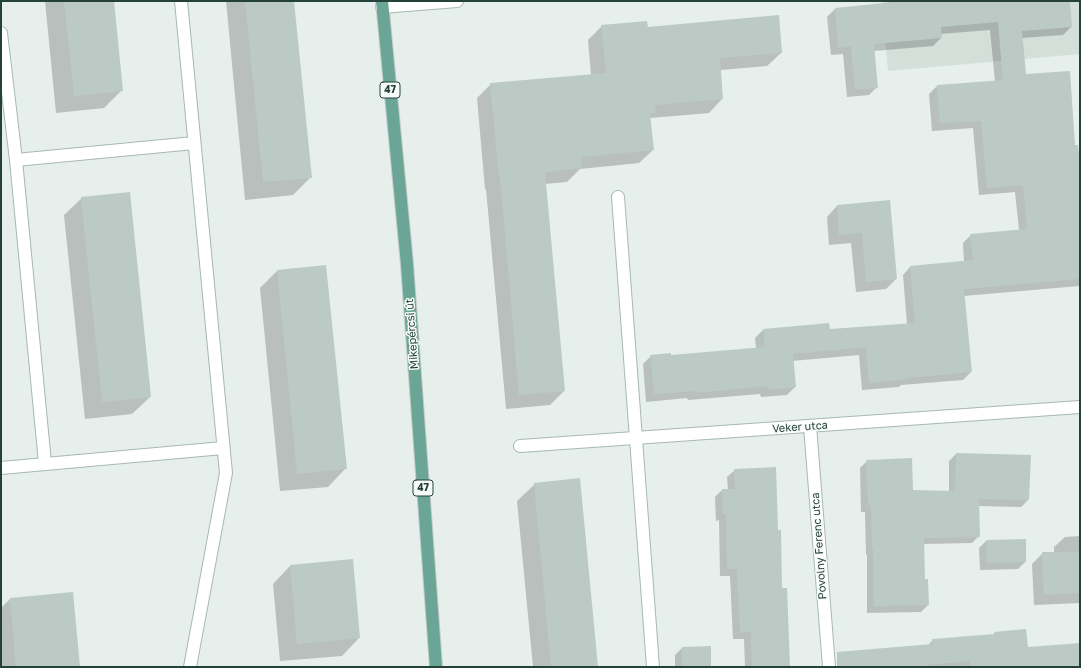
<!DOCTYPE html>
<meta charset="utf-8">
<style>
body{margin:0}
#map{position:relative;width:1081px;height:668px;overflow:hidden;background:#e6efeb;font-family:"Golos Text",sans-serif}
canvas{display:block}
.frame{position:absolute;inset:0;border:2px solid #24423a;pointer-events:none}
</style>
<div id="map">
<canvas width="1081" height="668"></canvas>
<div class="frame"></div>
</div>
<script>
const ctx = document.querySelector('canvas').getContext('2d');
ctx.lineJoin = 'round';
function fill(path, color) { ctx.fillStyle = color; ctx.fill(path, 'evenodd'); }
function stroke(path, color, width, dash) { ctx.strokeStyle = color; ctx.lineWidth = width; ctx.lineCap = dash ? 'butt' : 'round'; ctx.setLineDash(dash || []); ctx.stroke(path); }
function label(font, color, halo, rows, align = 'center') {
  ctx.font = font + ' "Golos Text",sans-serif'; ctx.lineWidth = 3; ctx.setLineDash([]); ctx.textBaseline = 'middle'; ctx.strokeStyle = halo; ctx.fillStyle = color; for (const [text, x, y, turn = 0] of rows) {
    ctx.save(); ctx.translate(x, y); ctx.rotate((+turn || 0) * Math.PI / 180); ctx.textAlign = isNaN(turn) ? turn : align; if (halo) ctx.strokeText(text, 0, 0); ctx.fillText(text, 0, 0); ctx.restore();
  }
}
fill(new Path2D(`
 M882,1H1080V54L888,71Z`), '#d4dfda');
fill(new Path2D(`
 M45,1H113L122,90L104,108L56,113Z
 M226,1H293L311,177L293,195L245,200Z
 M890,1H1069L1071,27L1063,35L1022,38L1025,75L1074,146L1080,174V285L1079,286L964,296L971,372L963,380L901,385L899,387L862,390L859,355L792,361L795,387L787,395L761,397L760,394L688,400L687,398L646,402L643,364L651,356H670L756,349L755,338L763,330L829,331L907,324L903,275L910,267L964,262L963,243L971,235L1019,230L1015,192L979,195L973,128L932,131L929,94L937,86L995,82L990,30L940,34L941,38L933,46L874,51L877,87L869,95L847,97L843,54L831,55L827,17L835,9L887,4Z
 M602,26L647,29L781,53L767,66L720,70L722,99L709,113L650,118L653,150L639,163L580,169L567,182L545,184L564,391L550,405L506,409L486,189H485L477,98L491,84L591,75L588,40Z
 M82,198L150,397L132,414L85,419L64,215Z
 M889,201L896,279L886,289L856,292L851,243L829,245L827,217L837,206Z
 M277,271L345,469L328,487L280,491L260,288Z
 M956,454L1028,500L1021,507L978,506L979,536L972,543L923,544L924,580H927L928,605L921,612L867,613V555H866L865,512H861L860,468L867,461L912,491L949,492V461Z
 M735,470L781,589L788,667H745L744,639H733L730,576H720L719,520L716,521L715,497L722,490H728L727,477Z
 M535,484L597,667H533L517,501Z
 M1080,536V603L1034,605L1032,564L1043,553H1054V547L1065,537Z
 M986,541L1025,562L1018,569L980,570L979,548Z
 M290,566L359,638L342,656L280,661L273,584Z
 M10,599L79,667H1V608Z
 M995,633L1027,648L1080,644V667H864L927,646L933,640L993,635Z
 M682,648L710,667H675V655Z`), '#0003');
fill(new Path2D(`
 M64,1H114L123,91L74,96Z
 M245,1H294L312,178L263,182Z
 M894,1H1070L1072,27L1022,31L1026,74L1070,71L1075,145H1078L1080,163V279L964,289L972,372L907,378L908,379L869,383L866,347L793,354L796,387L768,390V386L695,393V391L654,394L650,355L671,353V355L765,347L763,329L829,323L830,329L915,323L910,266L973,260L970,234L1027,229L1023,185L987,188L981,121L940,123L937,85L1003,80L998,22L941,27L942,38L874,44L878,88L855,90L851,46L838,48L835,8L894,2Z
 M779,15L782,53L720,58L723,99L655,105L656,113H650L654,150L581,157L582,168L545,172L565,391L519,395L500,176H499L490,83L606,73L601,25L647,21L648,27Z
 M130,192L151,397L102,402L81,197Z
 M890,200L897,279L866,282L862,233L839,235L837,205Z
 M326,265L347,469L297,474L277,270Z
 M956,453L1031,455L1029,500L979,499L980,537L924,538L925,579H928L929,605L874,606L873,549H872L871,505H868L866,460L912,458L913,490L955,491Z
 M776,467L778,530H781L782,588H787L790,667H752L751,632L740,633L737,569H727L726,514H723L722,489H735L734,469Z
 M580,478L598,667H551L534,483Z
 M1026,539V562L987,563L986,540Z
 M1042,552H1080V593L1044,595Z
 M353,559L360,638L297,644L290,565Z
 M73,592L80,667H16L10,598Z
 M1026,629L1028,647L1080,643V667H970V661L926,665V667H837V652L933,644L932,639L995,634L994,632Z
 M711,646V667H682V647Z`), '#bbcac4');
const lane = new Path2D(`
 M618,197L653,667`);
const street = new Path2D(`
 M181,1L226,473L190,667
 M382,7L457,1
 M1,33L16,160L45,463
 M16,160L194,143
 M810,426L829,667
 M520,446L1080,407
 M1,468L223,448`);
const primary = new Path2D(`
 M382,1L407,264L436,667`);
stroke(lane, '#a8b8b2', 14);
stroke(street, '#a8b8b2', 14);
stroke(primary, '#c2cac8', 14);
stroke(lane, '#fff', 12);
stroke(street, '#fff', 12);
stroke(primary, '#6aa596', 12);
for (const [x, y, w] of [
 [390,90,20],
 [423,488,20]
]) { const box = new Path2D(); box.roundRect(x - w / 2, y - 8, w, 16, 3); ctx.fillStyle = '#f7fbf9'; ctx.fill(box); stroke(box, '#24423a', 1); }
label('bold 10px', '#24423a', null, [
 ["47",390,90],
 ["47",423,488]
]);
label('11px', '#24423a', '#f7fbf9', [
 ["Mikepércsi út",412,334,-94],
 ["Veker utca",800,427,-4],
 ["Povolny Ferenc utca",819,546,-94]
]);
</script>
